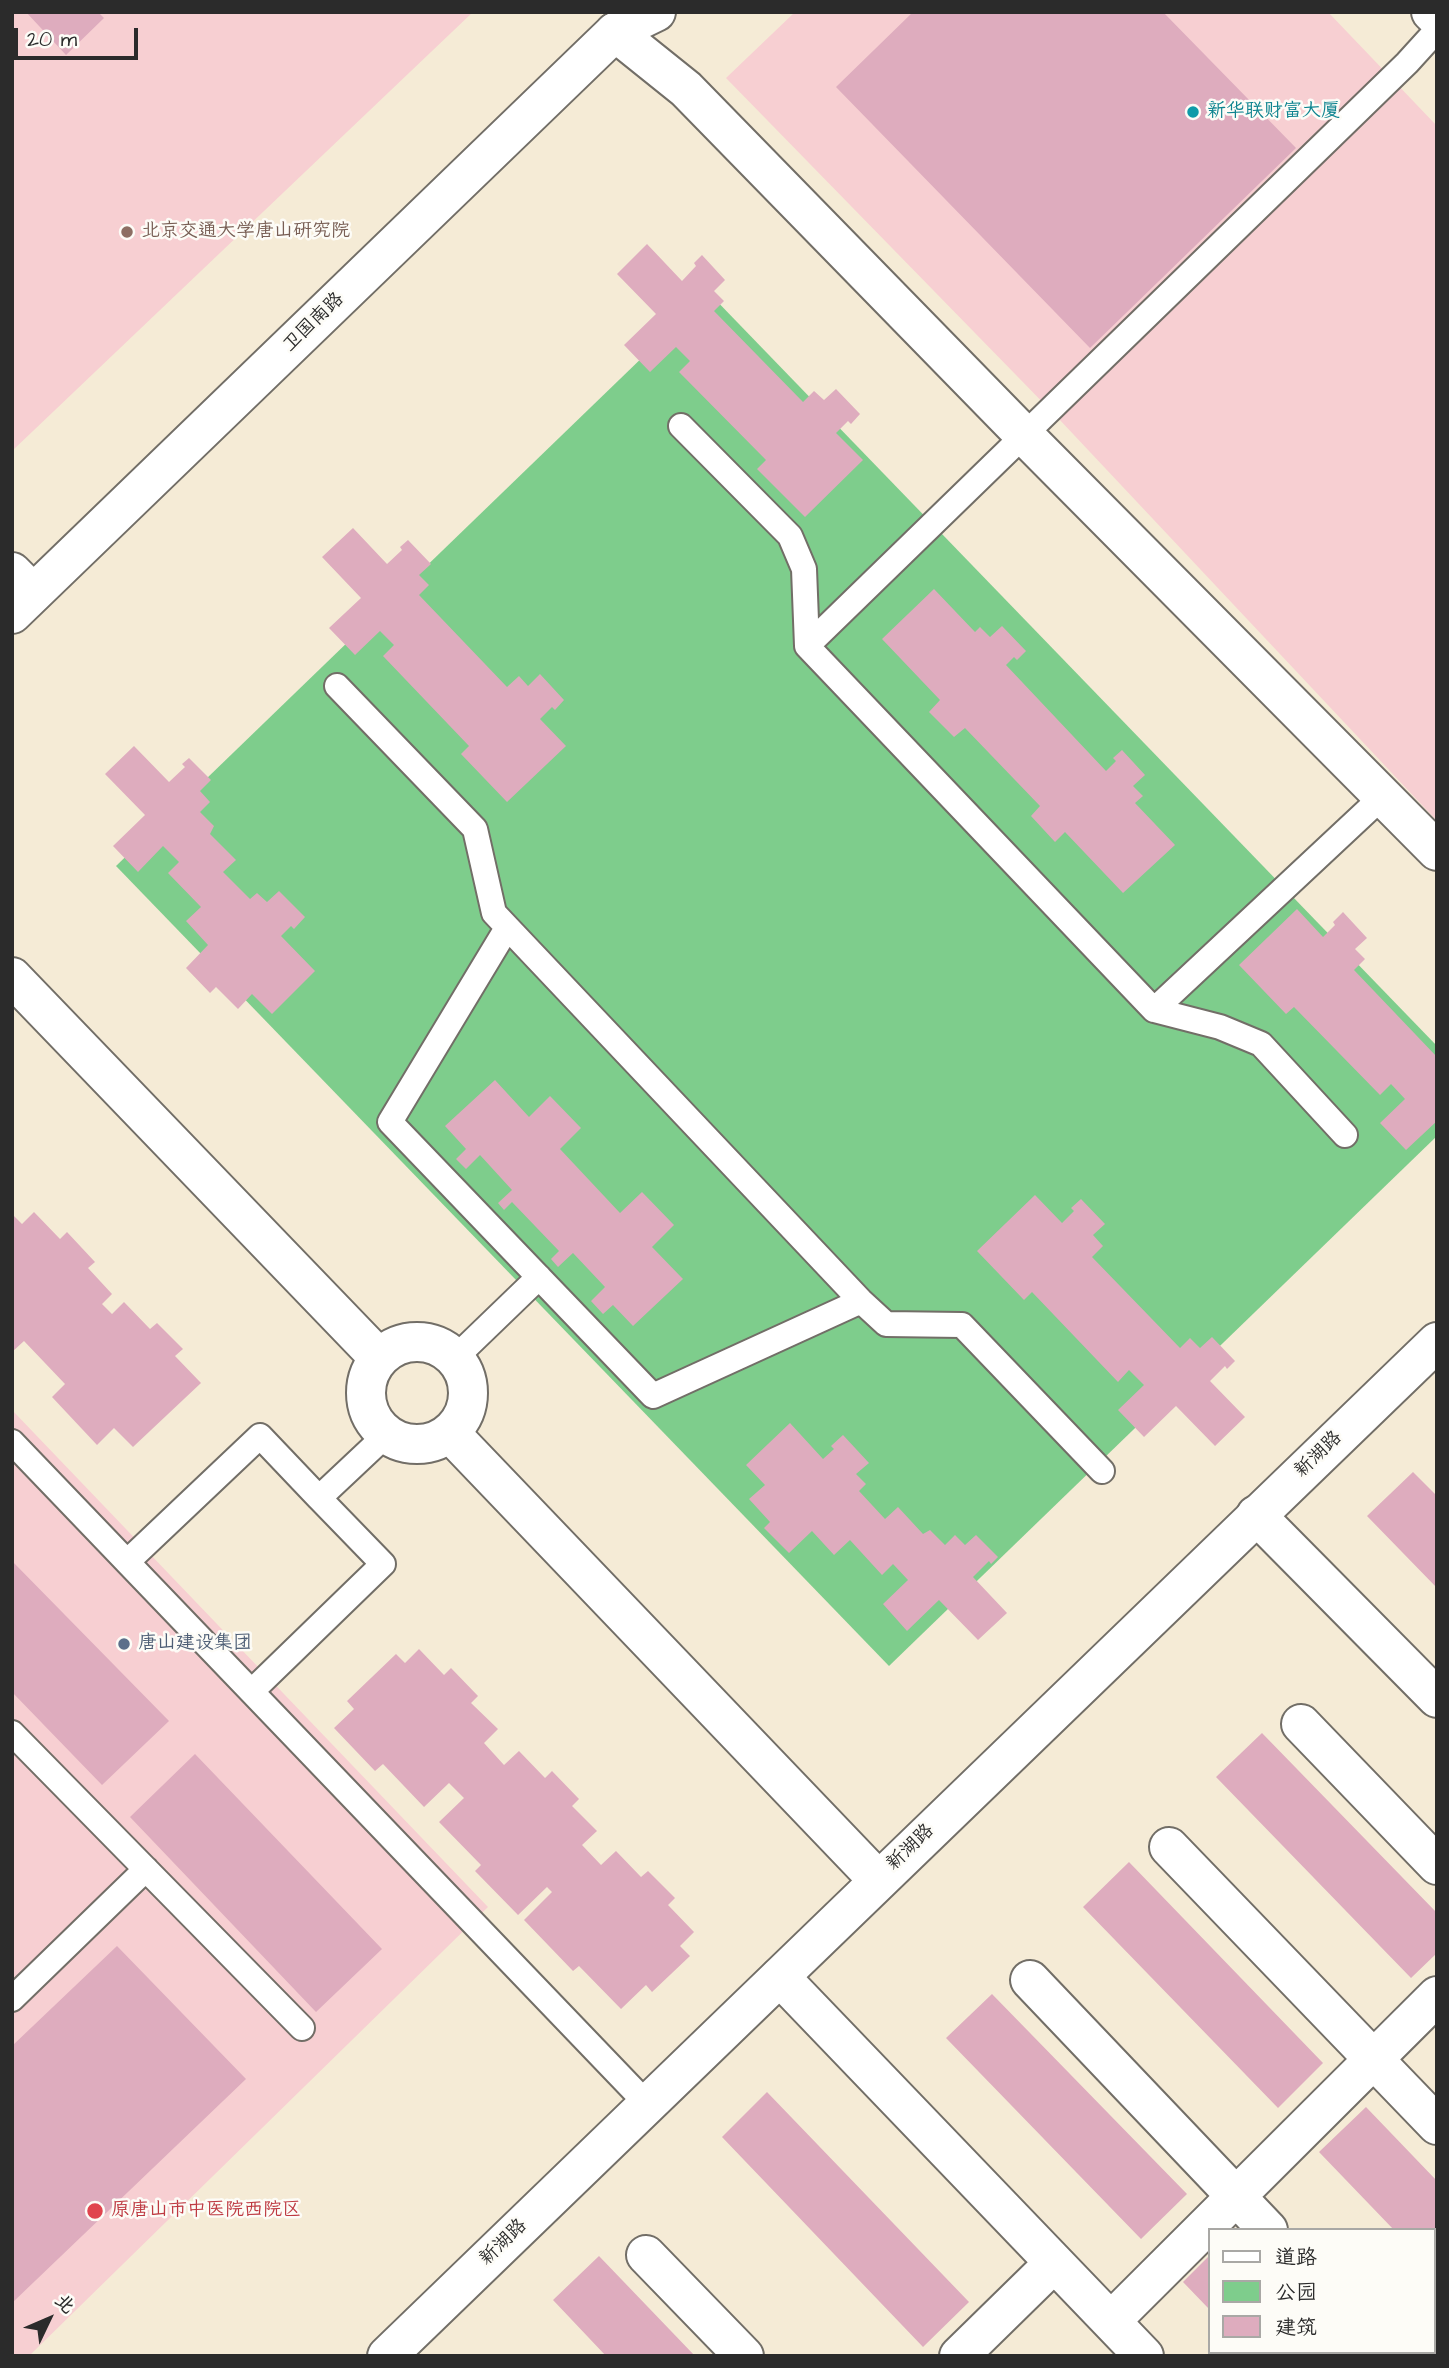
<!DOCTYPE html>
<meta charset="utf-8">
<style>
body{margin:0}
#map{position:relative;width:1449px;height:2368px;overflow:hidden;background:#f5ebd6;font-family:"Architects Daughter","LXGW WenKai TC",sans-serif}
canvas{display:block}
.frame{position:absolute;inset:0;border:14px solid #2b2b2b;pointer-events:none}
.legend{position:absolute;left:1208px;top:2228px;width:228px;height:126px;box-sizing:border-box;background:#fdfcf7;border:2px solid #a9a8a5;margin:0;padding:9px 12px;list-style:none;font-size:21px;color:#2b2b2b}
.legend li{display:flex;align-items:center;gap:14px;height:35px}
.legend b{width:35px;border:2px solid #a9a8a5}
.north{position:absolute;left:14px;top:2284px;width:70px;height:70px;-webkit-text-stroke:5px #fdfcf7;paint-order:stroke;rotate:46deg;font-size:19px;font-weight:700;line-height:28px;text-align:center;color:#2b2b2b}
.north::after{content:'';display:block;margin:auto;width:24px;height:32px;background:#2b2b2b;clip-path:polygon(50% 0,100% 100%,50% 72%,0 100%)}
.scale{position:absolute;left:14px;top:28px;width:124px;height:32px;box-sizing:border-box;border:4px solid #2b2b2b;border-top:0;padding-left:9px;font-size:21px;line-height:24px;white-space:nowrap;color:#2b2b2b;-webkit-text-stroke:5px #fdfcf7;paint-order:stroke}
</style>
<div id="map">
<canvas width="1449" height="2368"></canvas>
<div class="frame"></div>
<ul class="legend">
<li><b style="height:9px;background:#fff"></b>道路</li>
<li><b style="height:19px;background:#7ecd8c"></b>公园</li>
<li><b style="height:19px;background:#deacbe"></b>建筑</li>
</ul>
<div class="north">北</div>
<div class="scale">20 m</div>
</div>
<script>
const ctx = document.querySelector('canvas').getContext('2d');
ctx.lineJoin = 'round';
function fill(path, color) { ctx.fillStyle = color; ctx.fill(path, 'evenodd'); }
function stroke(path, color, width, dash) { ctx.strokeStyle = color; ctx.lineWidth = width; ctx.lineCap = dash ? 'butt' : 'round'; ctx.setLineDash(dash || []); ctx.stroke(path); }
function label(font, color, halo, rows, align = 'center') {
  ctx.font = font + ' "Architects Daughter","LXGW WenKai TC",sans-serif'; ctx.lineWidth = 5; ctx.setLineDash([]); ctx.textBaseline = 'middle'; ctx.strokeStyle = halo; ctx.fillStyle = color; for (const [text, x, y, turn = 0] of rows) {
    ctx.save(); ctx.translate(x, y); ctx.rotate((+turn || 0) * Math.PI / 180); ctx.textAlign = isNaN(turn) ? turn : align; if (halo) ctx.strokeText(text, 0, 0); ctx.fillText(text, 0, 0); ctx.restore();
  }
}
fill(new Path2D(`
 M12,12H473L12,451Z
 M795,12H1328L1437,126V821L1058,418L726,78Z
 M12,1410L488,1907L29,2356H12Z`), '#f7cfd2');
fill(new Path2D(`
 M709,293L1437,1046V1136L889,1666L116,866Z`), '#7ecd8c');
fill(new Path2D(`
 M26,12H98L104,18L66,55Z
 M913,12H1163L1296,148L1090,348L836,87Z
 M647,244L682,281L696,266L694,263L702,255L725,280L714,291L724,301L714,311L803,402L814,391L824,400L836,389L860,414L851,424L848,421L836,433L863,460L805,517L757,469L766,460L679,372L690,361L676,347L650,372L624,345L656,314L617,274Z
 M353,528L387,564L402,550L400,547L408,540L431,564L419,575L429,585L419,595L507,687L519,676L528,686L540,674L564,700L555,710L552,707L540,719L566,746L507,802L461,754L469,746L383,656L394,645L380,631L355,655L329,628L361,598L322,557Z
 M934,589L975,632L980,627L990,637L1002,626L1026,651L1017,660L1014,657L1006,665L1106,771L1116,761L1113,758L1122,750L1145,775L1133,786L1143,796L1135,803L1175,845L1123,893L1065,832L1055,842L1031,816L1040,806L965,728L954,737L929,712L940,700L882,639Z
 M134,746L169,782L185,767L182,764L189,758L211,780L200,791L210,802L200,812L214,826L210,834L236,860L223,872L250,899L257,893L267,902L279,891L305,917L294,929L291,926L281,936L315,971L272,1014L252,994L238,1009L216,987L210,993L186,968L208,945L186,921L201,907L168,873L179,862L163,846L138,872L113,846L145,815L105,774Z
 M1297,909L1323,937L1335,925L1333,922L1343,912L1367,938L1355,949L1365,959L1354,970L1437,1057V1121L1406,1150L1380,1123L1405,1099L1391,1084L1380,1095L1294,1007L1286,1014L1239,965Z
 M495,1080L529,1117L550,1096L581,1128L560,1149L620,1213L642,1192L674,1225L652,1247L683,1279L633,1326L613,1305L603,1314L591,1301L605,1287L573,1253L558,1267L551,1259L559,1251L512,1202L504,1210L498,1203L512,1190L480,1155L466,1169L456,1159L466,1149L445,1126Z
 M1035,1195L1062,1223L1074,1211L1071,1208L1081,1199L1105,1224L1093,1235L1103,1246L1092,1257L1180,1348L1190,1338L1200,1348L1212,1337L1235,1361L1227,1369L1225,1366L1210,1381L1245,1417L1215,1446L1176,1406L1144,1437L1118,1410L1144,1385L1129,1370L1118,1382L1032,1292L1024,1300L977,1251Z
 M34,1212L60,1239L67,1232L95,1262L88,1268L112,1294L102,1304L112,1314L124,1302L150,1329L157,1323L183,1349L175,1356L201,1383L133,1447L114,1428L97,1445L52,1397L65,1384L24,1341L12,1352V1214L22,1224Z
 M790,1423L823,1459L834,1449L831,1446L843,1435L869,1463L856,1474L866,1484L859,1491L885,1519L898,1507L923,1534L930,1530L945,1545L955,1535L965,1545L976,1535L998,1557L991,1564L989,1561L973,1577L1007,1613L978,1640L939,1600L907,1631L883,1604L908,1580L893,1564L882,1575L850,1540L834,1555L812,1531L789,1553L764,1528L770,1522L749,1499L765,1485L746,1465Z
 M1413,1472L1437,1496V1588L1367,1516Z
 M12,1561L169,1721L102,1785L12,1692Z
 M419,1649L444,1675L451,1668L478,1696L471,1703L498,1729L484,1743L504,1765L519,1751L545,1778L552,1771L579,1799L572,1806L597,1831L582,1845L601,1865L616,1851L641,1877L648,1871L675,1898L668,1905L694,1932L680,1946L690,1956L652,1992L646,1985L621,2009L579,1966L573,1971L524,1920L552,1892L547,1887L518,1915L475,1871L481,1865L439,1822L464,1798L449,1783L424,1807L383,1764L375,1771L334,1728L354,1709L347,1701L396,1654L405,1663Z
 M1262,1733L1437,1913V1953L1411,1978L1216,1777Z
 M195,1754L382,1949L316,2012L130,1817Z
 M1129,1862L1323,2063L1278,2108L1083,1907Z
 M117,1946L246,2079L12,2303V2046Z
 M992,1994L1187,2194L1141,2239L946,2038Z
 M767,2092L969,2302L923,2347L722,2137Z
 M1366,2107L1437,2181V2273L1433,2270V2230H1394L1319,2152Z
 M599,2256L695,2356H606L553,2300Z
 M1209,2256V2309L1183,2282Z
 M1251,2352H1340L1344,2356H1255Z`), '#deacbe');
const service = new Path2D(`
 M681,426L790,536L804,569L807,646L1154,1010L1220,1027L1261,1044L1345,1135
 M807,646L1407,63L1437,30
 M337,686L475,829L494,913L861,1301L886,1324L962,1325L1102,1471
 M507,928L390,1122L653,1396L861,1301
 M1154,1010L1383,796
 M455,1358L539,1277
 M12,1442L647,2104
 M128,1561L260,1436L319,1498L386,1435
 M252,1691L383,1564L319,1498
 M12,1733L302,2028
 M12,1999L146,1869`);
const minor = new Path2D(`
 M1431,12L1437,18
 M615,32L686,89L1023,434L1437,851
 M12,572L33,593
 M12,977L379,1358
 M366 1393a51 51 0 1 1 102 0a51 51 0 1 1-102 0Z
 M450,1433L878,1880
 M1256,1515L1437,1698
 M1301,1724L1437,1865
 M1169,1847L1437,2125
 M780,1977L1144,2356
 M1030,1980L1268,2230
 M646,2255L744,2356
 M1111,2321L1437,1996
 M1385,2352L1389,2356
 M959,2356L1054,2263`);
const tertiary = new Path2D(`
 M387,2356L1437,1342`);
const secondary = new Path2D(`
 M12,614L615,32L656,12`);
stroke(service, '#726e67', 28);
stroke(minor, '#726e67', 42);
stroke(tertiary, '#726e67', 42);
stroke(secondary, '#726e67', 42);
stroke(service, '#fff', 24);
stroke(minor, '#fff', 38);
stroke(tertiary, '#fff', 38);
stroke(secondary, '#fff', 38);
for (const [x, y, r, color] of [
 [1193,112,7,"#0f9aa8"],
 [127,232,7,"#8d6e63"],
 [124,1644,7,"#5c6f8a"],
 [95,2211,9,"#e0444e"]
]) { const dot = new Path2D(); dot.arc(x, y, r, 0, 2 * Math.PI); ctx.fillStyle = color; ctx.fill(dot); stroke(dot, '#fdfcf7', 2.5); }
label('19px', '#0d838f', '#fdfcf7', [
 ["新华联财富大厦",1207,112]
], 'left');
label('19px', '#785e54', '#fdfcf7', [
 ["北京交通大学唐山研究院",141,232]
], 'left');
label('19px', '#2b2b2b', '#fdfcf7', [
 ["卫国南路",314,323,-44],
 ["新湖路",1319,1455,-44],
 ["新湖路",911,1848,-44],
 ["新湖路",504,2243,-44]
]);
label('19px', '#4e5e75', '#fdfcf7', [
 ["唐山建设集团",138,1644]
], 'left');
label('19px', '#be3a42', '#fdfcf7', [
 ["原唐山市中医院西院区",111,2211]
], 'left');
</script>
